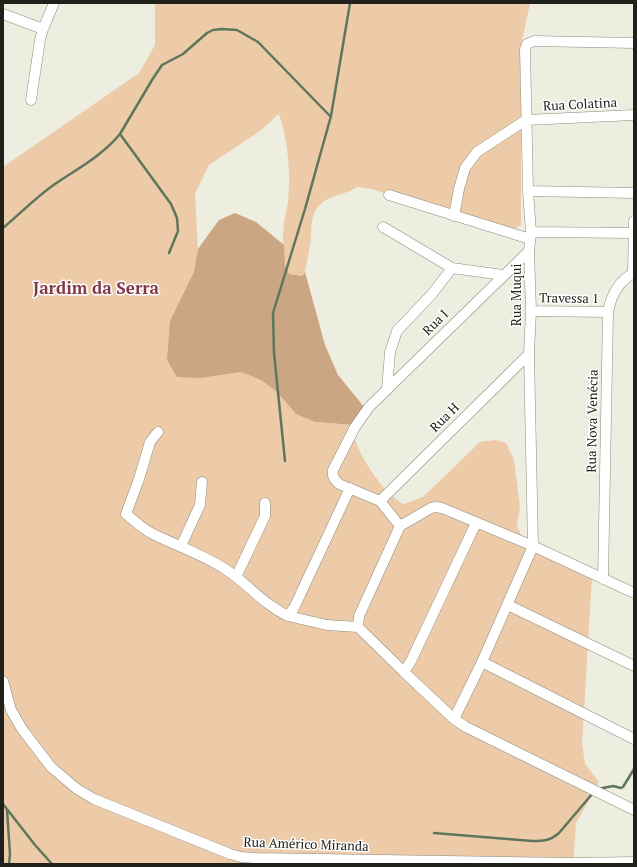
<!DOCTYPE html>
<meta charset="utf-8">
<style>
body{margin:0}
#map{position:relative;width:637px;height:867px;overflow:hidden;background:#edede0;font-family:"PT Serif",serif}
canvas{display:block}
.frame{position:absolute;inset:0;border:4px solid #21211c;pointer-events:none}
</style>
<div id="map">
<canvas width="637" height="867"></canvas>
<div class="frame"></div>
</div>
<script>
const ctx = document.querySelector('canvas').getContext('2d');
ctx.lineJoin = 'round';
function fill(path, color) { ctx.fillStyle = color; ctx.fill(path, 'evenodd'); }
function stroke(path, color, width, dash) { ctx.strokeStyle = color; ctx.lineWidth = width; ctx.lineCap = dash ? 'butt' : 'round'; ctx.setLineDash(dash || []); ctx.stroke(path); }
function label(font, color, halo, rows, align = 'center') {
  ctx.font = font + ' "PT Serif",serif'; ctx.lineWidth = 3; ctx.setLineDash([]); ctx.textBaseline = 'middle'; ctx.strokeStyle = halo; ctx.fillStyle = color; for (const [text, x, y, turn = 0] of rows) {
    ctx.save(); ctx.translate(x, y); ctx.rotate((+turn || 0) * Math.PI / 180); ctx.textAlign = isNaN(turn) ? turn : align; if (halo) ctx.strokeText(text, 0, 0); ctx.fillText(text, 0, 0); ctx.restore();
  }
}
fill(new Path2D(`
 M155,3H530L521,46V225L514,229L487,223L429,202L399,194H387L372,189L357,187C348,194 336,194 326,200C310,210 312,223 311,238C310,249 307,261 305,272L302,276L289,274C282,260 282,239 284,223C285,216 287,209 288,202C291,173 288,141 279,114L260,131L209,165L195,194L198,249L195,272L170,321L201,378L241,372L261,380L277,392L296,414L315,422L354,425C354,430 354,436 355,440C362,460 385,496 404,504L423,497L480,442L495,440L506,443L514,460L520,507L517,526L524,540L592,577L582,743L585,764L599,782L576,823L573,864H3V167L139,73L155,45Z`), '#edcba9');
fill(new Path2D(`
 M235,213L256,222L284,245L285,265L289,274L302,276L305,272L325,345L338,375L365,408L354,425L315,422L296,414L277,392L261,380L241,372L201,378L177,377L167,360L170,321L194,272L198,249L219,220Z`), '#caa683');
stroke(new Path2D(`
 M120,134L171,204L177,218L178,231L169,253
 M3,228C20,214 36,197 55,184C77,169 103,155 120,134L152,80L162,65L183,54L207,33L213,30L222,29L237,30L258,42L330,116
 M285,461L274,353L273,313L305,209L331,116L350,3
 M598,789L613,786L621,788L623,787L634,769
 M3,804L35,845L52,864
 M7,810L10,854L9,864
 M434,833L532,841C543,841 550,841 559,833L593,793`), '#5e765c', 2.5);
const minor = new Path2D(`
 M3,14L43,29
 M634,43L534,41L527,44L525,49L528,191L531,232L529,251L531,311L529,354L533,546L482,662L454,719L466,727L634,810
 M31,100L40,40L43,29L54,3
 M528,191L634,193
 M389,195L530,239
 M454,216L459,189L465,168L477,152L526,120L634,115
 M383,227L452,268L503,275
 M531,232L634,233
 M529,251L369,407L355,427L333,470C332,477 334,479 339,484L380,501L400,526L431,508L436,507L442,508L533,546L634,593
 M633,273L634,221
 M531,311L608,312
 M387,390L390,352L397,331L432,294L452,268
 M158,432L150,442L139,479L126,514C135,521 143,529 153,534C177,546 202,554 225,569C247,583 264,605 288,616L294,608L350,488
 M380,501L529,354
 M400,526L359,616L358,627L404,672L411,661L476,523
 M181,546L200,505L202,482
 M236,577L265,516V503
 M603,579L608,312C611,296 618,281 634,273
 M508,605L634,666
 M288,616L327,625L358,627
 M482,662L634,739
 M404,672L454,719
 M3,681L11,710L22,729L51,767L77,789L94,799L230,854L241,857L254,858L571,863L634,862`);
stroke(minor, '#8c8b7f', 11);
stroke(minor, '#fff', 10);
label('13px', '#21211c', '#fff', [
 ["Rua Colatina",580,105,-3],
 ["Rua Muqui",517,295,-90],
 ["Travessa 1",569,299,1],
 ["Rua I",436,323,-45],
 ["Rua H",445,418,-45],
 ["Rua Nova Venécia",593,421,-89],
 ["Rua Américo Miranda",306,845,2]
]);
label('bold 17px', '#81394a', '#fff', [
 ["Jardim da Serra",96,289]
]);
</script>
